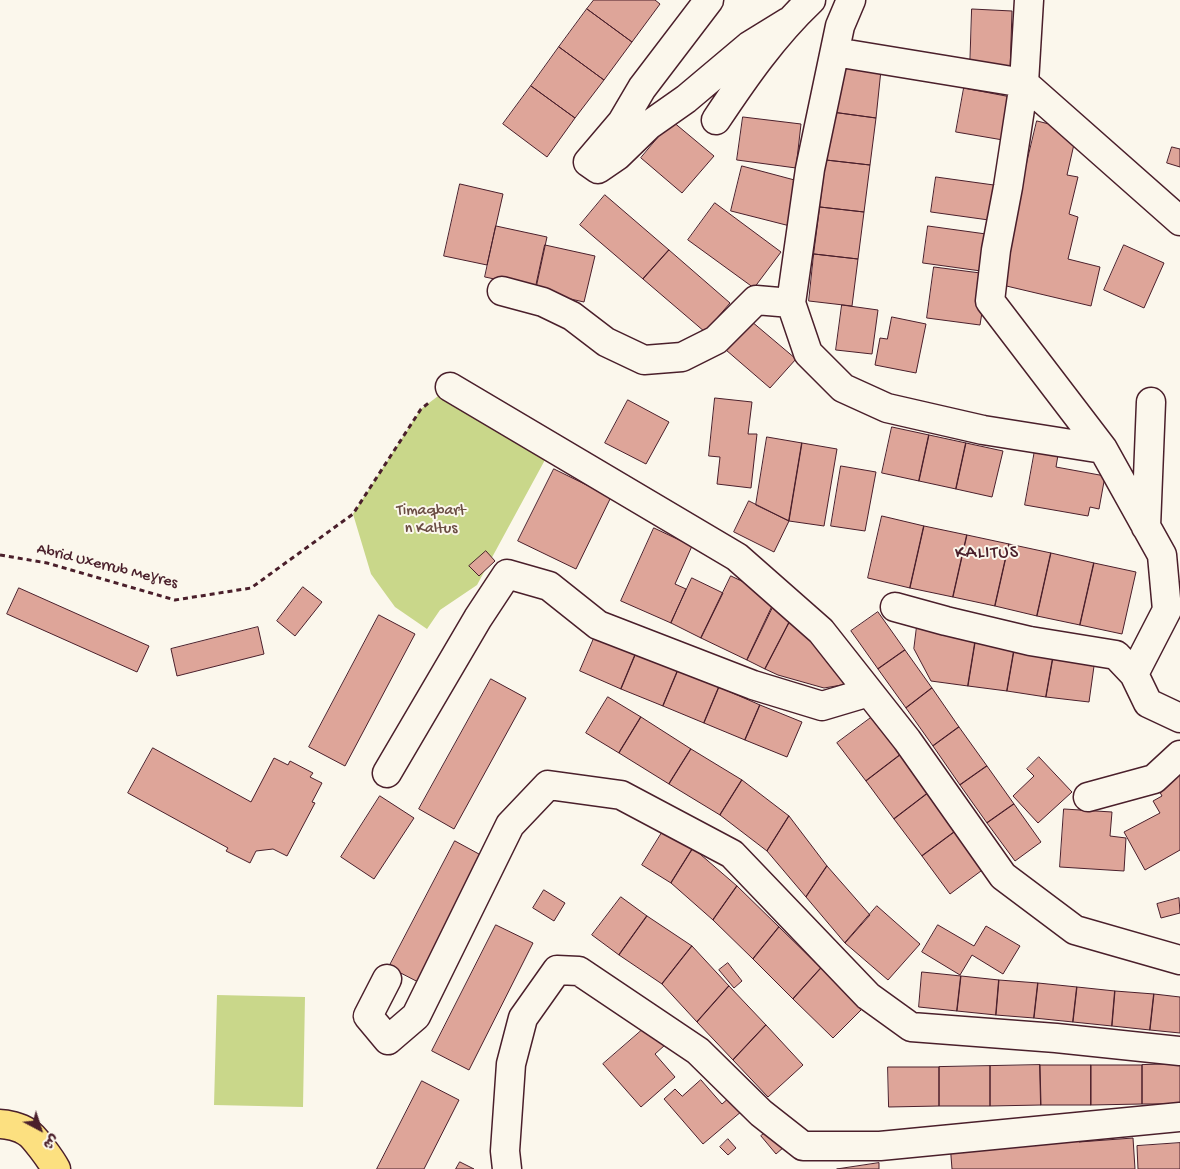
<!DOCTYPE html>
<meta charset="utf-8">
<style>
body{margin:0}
#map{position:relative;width:1180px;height:1169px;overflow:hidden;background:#fbf7ec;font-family:"Gochi Hand","Playpen Sans Arabic",sans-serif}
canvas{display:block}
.north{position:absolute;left:15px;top:1104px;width:50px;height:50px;-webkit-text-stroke:4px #fbf7ec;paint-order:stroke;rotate:140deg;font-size:14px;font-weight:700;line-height:20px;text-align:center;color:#4a1f2b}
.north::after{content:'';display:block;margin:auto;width:18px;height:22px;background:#4a1f2b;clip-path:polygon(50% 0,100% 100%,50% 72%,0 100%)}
</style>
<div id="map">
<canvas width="1180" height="1169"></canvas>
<div class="north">ش</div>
</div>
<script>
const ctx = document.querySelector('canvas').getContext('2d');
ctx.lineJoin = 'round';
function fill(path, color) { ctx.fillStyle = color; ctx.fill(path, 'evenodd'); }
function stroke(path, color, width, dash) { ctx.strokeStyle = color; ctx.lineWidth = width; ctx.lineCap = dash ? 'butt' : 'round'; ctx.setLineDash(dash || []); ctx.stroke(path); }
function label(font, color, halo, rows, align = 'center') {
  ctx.font = font + ' "Gochi Hand",sans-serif'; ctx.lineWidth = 4; ctx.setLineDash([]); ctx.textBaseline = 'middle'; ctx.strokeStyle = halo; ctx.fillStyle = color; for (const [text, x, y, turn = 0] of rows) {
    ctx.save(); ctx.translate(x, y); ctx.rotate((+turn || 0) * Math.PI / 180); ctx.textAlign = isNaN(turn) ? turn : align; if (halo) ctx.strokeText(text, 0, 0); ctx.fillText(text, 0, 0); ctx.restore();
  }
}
fill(new Path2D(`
 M450,387L552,447L477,585L440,610L427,629L395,607L371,574L353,514L421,409Z
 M217,995L305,997L303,1107L214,1105Z`), '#c9d78a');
const building = new Path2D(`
 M594,0H655L660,4L632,42L587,9Z
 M587,9L632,42L604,80L559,47Z
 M972,9L1012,11L1010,73L970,71Z
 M559,47L604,80L575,118L531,86Z
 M837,65L881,70L876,118L832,112Z
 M531,86L575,118L547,157L503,124Z
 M964,88L1011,97L1003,140L956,132Z
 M832,112L876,118L870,165L826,160Z
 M743,117L801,124L796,168L737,160Z
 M672,121L714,156L682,193L641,158Z
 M1037,121L1077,131L1067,175L1078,177L1069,214L1078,217L1068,259L1100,267L1091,306L998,284Z
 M1172,147L1180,149V167L1167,163Z
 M826,160L870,165L864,212L820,207Z
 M742,166L802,182L790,226L731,211Z
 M936,177L1001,186L996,221L931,212Z
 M460,184L503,194L487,265L444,256Z
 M605,195L669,250L643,279L580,225Z
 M715,203L781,252L754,288L688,240Z
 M820,207L864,212L858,259L814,254Z
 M496,226L547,237L536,288L485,277Z
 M928,226L986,234L981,271L923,263Z
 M545,245L595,256L584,302L535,291Z
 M1124,245L1164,263L1144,308L1104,290Z
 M669,250L730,303L705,332L643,279Z
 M814,254L858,259L852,306L809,301Z
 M934,267L988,274L980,325L927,318Z
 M842,305L878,310L872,354L836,350Z
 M892,317L926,324L916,373L875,365L880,338L887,339Z
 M751,321L796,359L770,388L726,350Z
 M715,398L752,402L748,434H757L751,488L717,484L720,457L709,456Z
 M628,400L669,422L646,464L605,443Z
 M892,427L929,435L919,481L882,473Z
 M929,435L966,443L956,489L919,481Z
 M767,437L802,443L789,521L756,505Z
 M1037,439L1060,443L1056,467L1105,476L1099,509L1090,507L1088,516L1025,505Z
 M802,443L837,449L824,526L789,521Z
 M966,443L1003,451L992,497L956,489Z
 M841,466L876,472L865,531L831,526Z
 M554,469L611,497L576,569L518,541Z
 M749,501L789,521L774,552L734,532Z
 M882,516L924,526L910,588L868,578Z
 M924,526L967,535L953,597L910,588Z
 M654,528L692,546L675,584L686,589L671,623L621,601Z
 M967,535L1009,544L995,606L953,597Z
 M1009,544L1051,553L1037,616L995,606Z
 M486,551L495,561L479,576L469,566Z
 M1051,553L1094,563L1080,625L1037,616Z
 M1094,563L1136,572L1122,634L1080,625Z
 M731,576L777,598L747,660L701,638Z
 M692,578L723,593L701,638L671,623Z
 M303,587L322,602L295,636L277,621Z
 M19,588L149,646L137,672L7,614Z
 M772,607L792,617L765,669L747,660Z
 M878,612L905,650L878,669L851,631Z
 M379,615L415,634L345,766L309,747Z
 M792,617L848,684L824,688L778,675L765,669Z
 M917,626L976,637L968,686L931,681L914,649Z
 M258,627L264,654L177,676L171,649Z
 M595,636L636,653L621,689L580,671Z
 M976,637L1015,645L1007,691L968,686Z
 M1015,645L1054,652L1046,697L1007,691Z
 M905,650L932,688L906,708L878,669Z
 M1054,652L1095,659L1089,702L1046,697Z
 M636,653L678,670L663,706L621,689Z
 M678,670L719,687L704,723L663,706Z
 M491,679L526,698L454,829L419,809Z
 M719,687L760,705L745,740L704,723Z
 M932,688L959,727L933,746L906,708Z
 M608,697L641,717L619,753L586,733Z
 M760,705L802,722L787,757L745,740Z
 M641,717L691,749L669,784L619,753Z
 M872,717L900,755L866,781L837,743Z
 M959,727L987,766L960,785L933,746Z
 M153,748L251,802L274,758L288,765L290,761L313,773L310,777L322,783L312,802L315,803L287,856L273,849L256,851L250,863L226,851L228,848L128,793Z
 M691,749L742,780L720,815L669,784Z
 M900,755L928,793L894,819L866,781Z
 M1039,757L1072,792L1038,823L1013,796L1034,776L1027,769Z
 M987,766L1014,804L987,823L960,785Z
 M1180,772V850L1145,870L1124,832L1160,813L1153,801L1162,796L1156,785Z
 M742,780L789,816L767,851L720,815Z
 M928,793L957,830L922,856L894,819Z
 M380,796L414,818L374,879L341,857Z
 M1014,804L1041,842L1015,861L987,823Z
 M1064,809L1112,812L1110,836L1126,838L1124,871L1060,867Z
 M789,816L827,866L806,897L767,851Z
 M957,830L985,868L950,894L922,856Z
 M663,831L693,848L671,883L642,865Z
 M455,841L490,860L424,985L389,967Z
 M693,848L737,886L713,920L671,883Z
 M827,866L870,915L845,943L806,897Z
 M737,886L779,927L753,959L713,920Z
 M544,890L565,903L554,921L533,908Z
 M621,897L647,916L619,955L592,935Z
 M1179,898L1180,913L1161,918L1157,904Z
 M877,906L920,944L888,980L845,943Z
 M647,916L692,946L662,984L619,955Z
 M496,925L533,943L469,1070L432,1051Z
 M938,925L974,946L986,926L1020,946L1003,974L972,955L960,975L922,952Z
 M779,927L821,968L793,999L753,959Z
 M692,946L729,986L697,1022L662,984Z
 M728,963L742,981L734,988L719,970Z
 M821,968L862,1009L833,1038L793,999Z
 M922,972L961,976L957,1011L919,1007Z
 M961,976L999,980L996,1015L957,1011Z
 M999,980L1038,983L1034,1018L996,1015Z
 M1038,983L1077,987L1073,1022L1034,1018Z
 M729,986L766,1025L733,1060L697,1022Z
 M1077,987L1115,991L1112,1026L1073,1022Z
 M1115,991L1154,994L1150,1030L1112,1026Z
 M1154,994L1180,997V1033L1150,1030Z
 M648,1025L665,1045L655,1054L675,1077L641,1107L603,1064Z
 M766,1025L803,1065L768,1097L733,1060Z
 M1180,1064V1104H1142V1065Z
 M1040,1065H1091V1105H1041Z
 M1040,1065L1041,1105L990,1106V1066Z
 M1091,1065H1142V1104L1091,1105Z
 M990,1066V1106H939V1067Z
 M888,1067H939V1106L889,1107Z
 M701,1080L722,1104L730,1097L742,1111L703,1144L664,1099L675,1089L682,1096Z
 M422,1081L459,1100L424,1169H377Z
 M770,1129L784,1147L776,1154L761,1136Z
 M1079,1132V1142L1133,1138L1135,1169H952L950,1143Z
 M728,1139L736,1148L728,1155L720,1147Z
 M1180,1143V1169H1138L1137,1146Z
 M460,1162L474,1169H456Z
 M879,1163V1169H837Z`);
fill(building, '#dea599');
stroke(building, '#4a1f2b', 1);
const minor = new Path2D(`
 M709,0L642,88L622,122L588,162L598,169L617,156L649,125L686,99L749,46L788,22
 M851,0L840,26L810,169L791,303L808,353L843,388L887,408L983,430L1103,449
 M1029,0L1024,83L1180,221
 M835,52L1024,83L1008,187L996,250L990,301L1103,449L1162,555L1167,610L1134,674L1148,703L1180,718
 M716,120C744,78 773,36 811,0
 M502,291L543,302L572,316L606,342L644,360L682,357L716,340L756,300L791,303
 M450,387L737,557L821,631L907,740L1003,876L1075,930L1180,960
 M1146,527L1151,402
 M895,607L946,621L1030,641L1116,655L1134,674
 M387,773L478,618L507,574L549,586L598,625L753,685L822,706L869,692
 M1088,797L1154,779L1180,755
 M387,979L368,1016L388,1040L416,1016L510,825L548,785L621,795L732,854L868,996L911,1027L1056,1038L1180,1051
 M507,1169L505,1151L511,1064L523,1018L557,970L579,971L698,1051L761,1113L803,1146H880L1180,1117`);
const major = new Path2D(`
 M0,1124C7,1124 20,1127 27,1132C34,1136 52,1161 56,1169`);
stroke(minor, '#4a1f2b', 31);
stroke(major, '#4a1f2b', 31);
stroke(new Path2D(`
 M0,555L47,563L175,600L251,588L353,514L421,409L431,401`), '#4a1f2b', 3, [5, 4]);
stroke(minor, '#fbf7ec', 28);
stroke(major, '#fce080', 28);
label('16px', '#6a4d43', '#fbf7ec', [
 ["Timaqbart",431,512],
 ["n Kaltus",431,530]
]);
label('16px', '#4a1f2b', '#fbf7ec', [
 ["Abrid Uxerrub Meɣres",107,567,14]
]);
ctx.letterSpacing = '1px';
label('18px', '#4a1f2b', '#fbf7ec', [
 ["KALITUS",987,554]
]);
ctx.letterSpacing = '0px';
</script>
